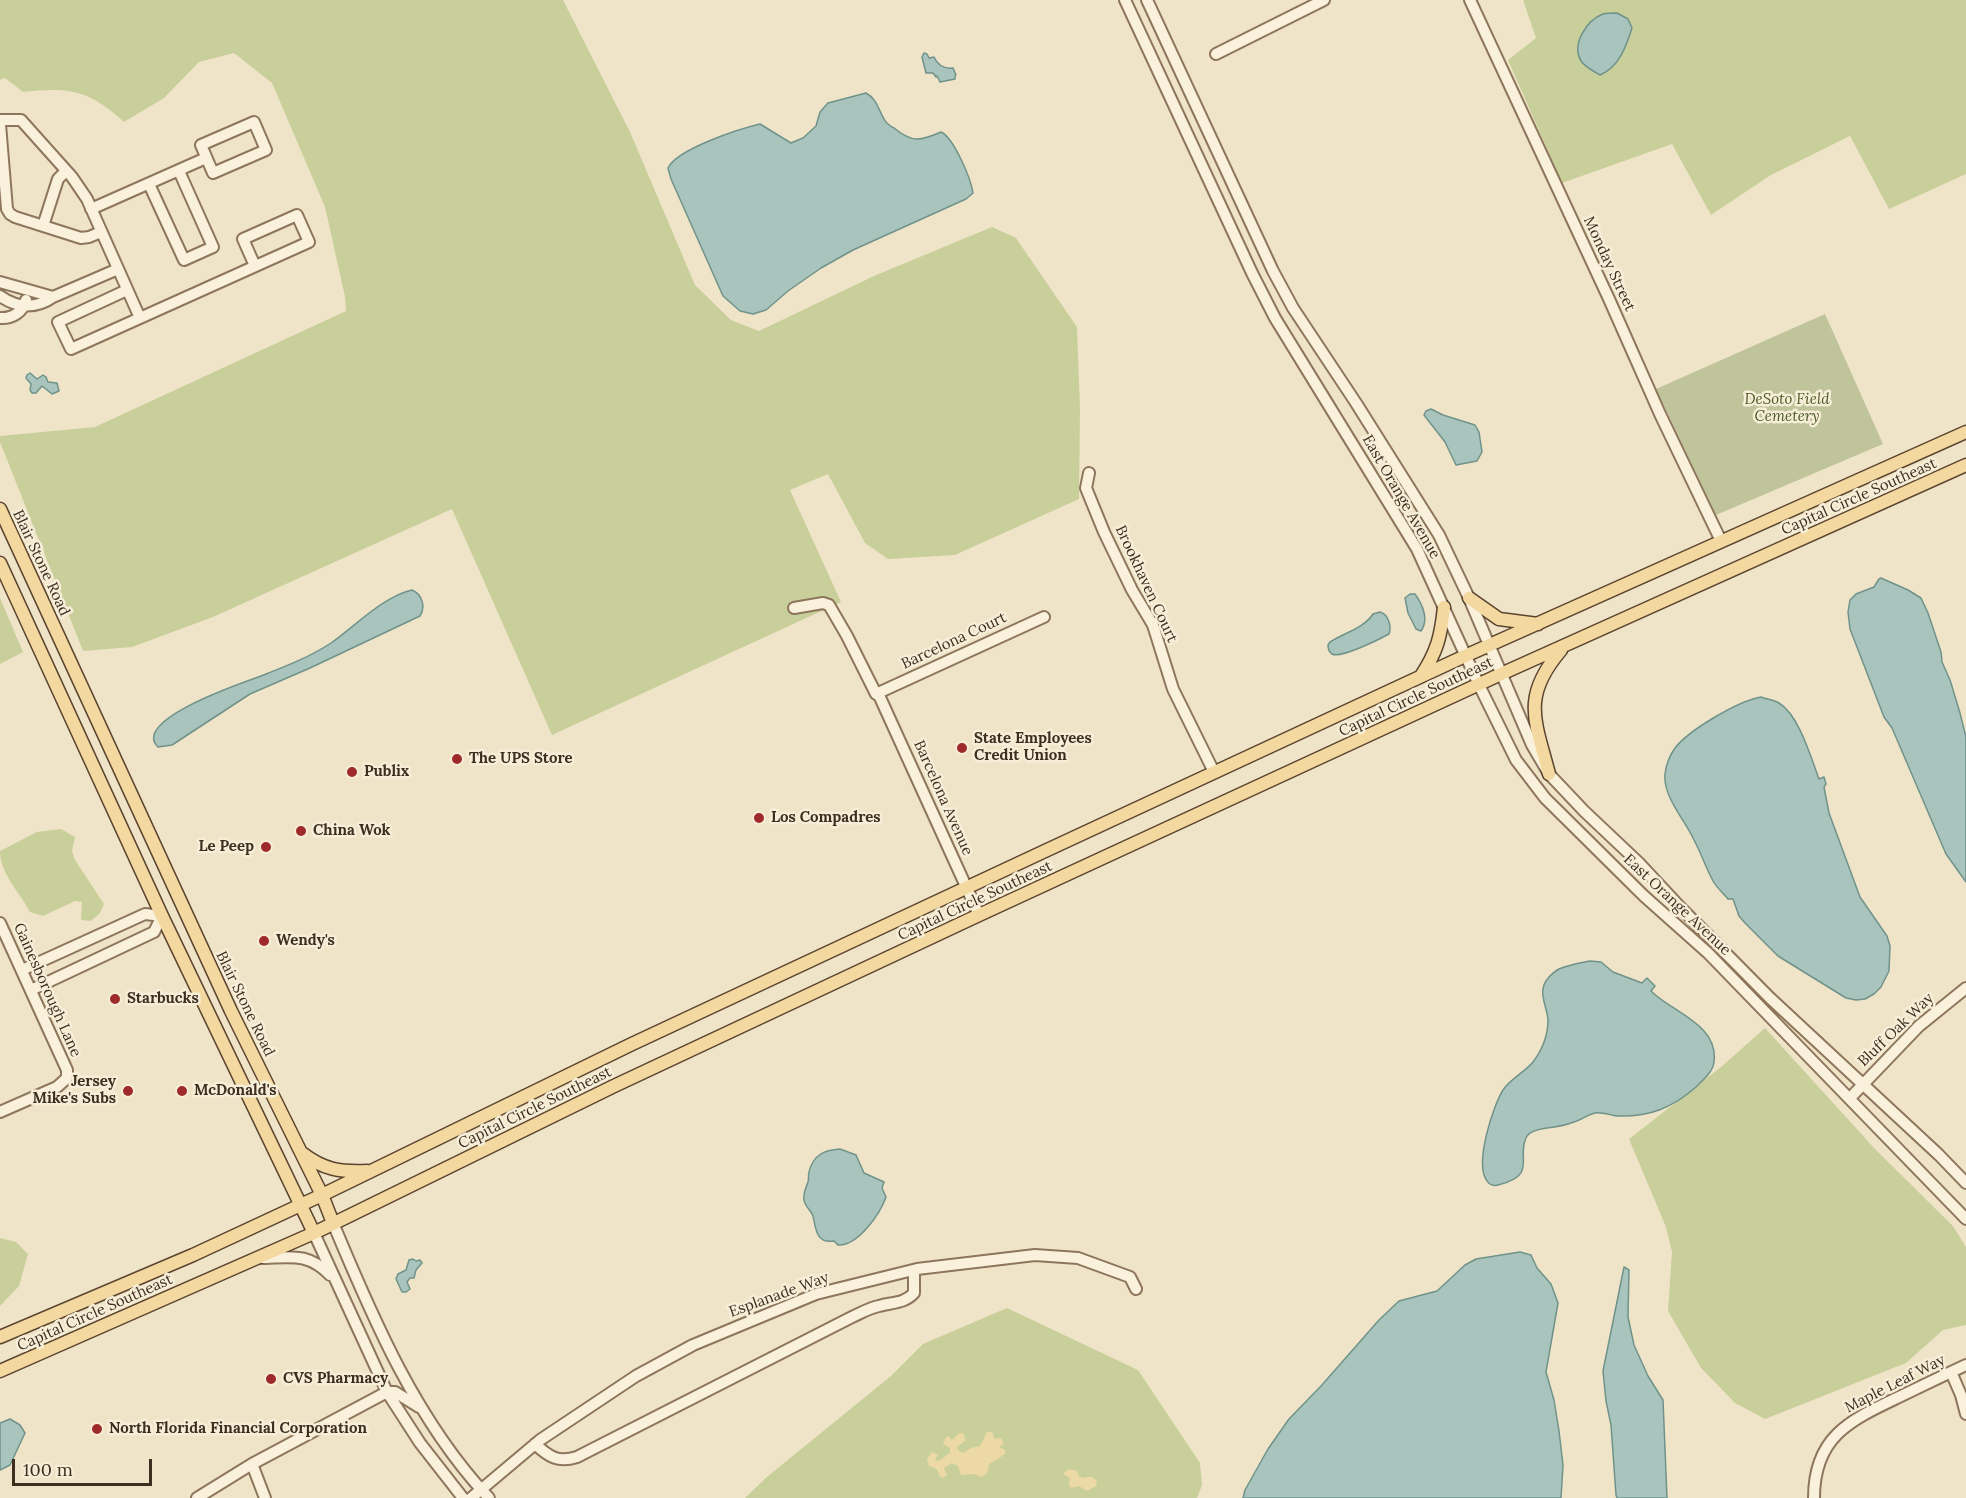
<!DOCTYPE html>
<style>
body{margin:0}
#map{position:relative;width:1966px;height:1498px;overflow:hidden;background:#f0e4c8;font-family:Lora,serif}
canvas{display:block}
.scale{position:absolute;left:12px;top:1459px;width:140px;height:27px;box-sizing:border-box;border:3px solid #3d2e20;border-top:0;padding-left:8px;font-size:18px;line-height:21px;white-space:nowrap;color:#3d2e20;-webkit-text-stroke:4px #f7eed8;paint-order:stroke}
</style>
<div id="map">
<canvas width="1966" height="1498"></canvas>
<div class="scale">100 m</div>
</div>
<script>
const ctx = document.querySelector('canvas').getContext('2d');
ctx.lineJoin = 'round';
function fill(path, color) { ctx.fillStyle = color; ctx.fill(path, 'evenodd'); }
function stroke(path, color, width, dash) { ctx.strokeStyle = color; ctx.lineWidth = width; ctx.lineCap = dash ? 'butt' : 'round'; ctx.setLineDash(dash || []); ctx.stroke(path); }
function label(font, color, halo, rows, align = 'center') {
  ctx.font = font + ' Lora,serif'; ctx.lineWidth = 5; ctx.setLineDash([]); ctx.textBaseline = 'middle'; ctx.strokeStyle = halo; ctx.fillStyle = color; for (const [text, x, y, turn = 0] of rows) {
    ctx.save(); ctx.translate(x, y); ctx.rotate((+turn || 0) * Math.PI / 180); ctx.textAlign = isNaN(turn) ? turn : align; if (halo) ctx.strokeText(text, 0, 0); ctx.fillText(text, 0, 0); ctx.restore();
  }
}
fill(new Path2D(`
 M0,0H563L630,132L695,285L731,320L759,331L874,276L992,227L1016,238L1077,327L1080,409L1079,499L955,555L888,559L865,543L828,474L790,490L841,602L552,735L452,509L213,617L132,647L83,651L0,442V436L95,427L346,311L345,297L325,207L272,83L234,53L199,62L164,98L124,122C89,90 69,87 23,92L5,78L0,80Z
 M1523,0H1966V174L1889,209L1850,136L1771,175L1711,215L1672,144L1562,183L1508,60L1536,38Z
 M0,598L23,652L0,664Z
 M61,829L75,837L72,851L75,860L104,904L100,913L91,921L81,920L82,902L75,901L43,916L30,912C19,891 0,874 0,851L37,832Z
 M1765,1028L1875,1149L1953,1226L1966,1247V1325L1943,1330L1906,1363L1765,1419L1735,1403L1701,1368L1668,1311L1672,1252L1666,1227L1629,1139L1721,1067Z
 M0,1238L16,1242L28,1254L19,1286L0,1306Z
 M1007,1308L1138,1370L1200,1463L1202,1485L1197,1498H745L768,1476L891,1376L923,1344Z`), '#c9cf9b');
fill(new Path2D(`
 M987,1432H992L995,1439L1001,1438L1004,1444L999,1447L1005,1450V1454C1000,1458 994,1461 989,1464L988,1472L982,1477L973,1474L961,1475L958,1466L952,1463L944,1468L947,1475L943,1478L939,1476C938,1468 935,1468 929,1466L927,1460L931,1452L937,1454L938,1455L935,1460L938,1461L950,1453V1448L943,1444L946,1437L948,1436L952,1440L958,1434L963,1433L966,1440L957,1447L959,1451L963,1453L971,1448L980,1446Z
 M1068,1469L1077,1471L1079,1477L1083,1478C1088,1477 1094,1475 1097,1482L1096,1486L1087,1491L1079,1486L1071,1488L1069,1485L1070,1478L1063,1474Z`), '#ecd9a5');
fill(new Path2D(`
 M1825,314L1883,444L1716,515L1656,389Z`), '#bfc49a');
const water = new Path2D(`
 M1617,13L1628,19L1632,28C1626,47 1619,67 1600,75C1593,71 1585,67 1581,61C1571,44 1587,20 1603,14C1607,13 1613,13 1617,13Z
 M924,53L927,54L929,58L934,57C938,66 944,69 953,68L956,75L955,76V79L940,82L937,76L936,77L933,73H926L922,57Z
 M866,93C877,99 878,109 884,119C886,123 890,126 894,128C912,143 921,141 941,132C954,138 971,179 973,193L966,199L853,250L821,268L788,291L766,310L753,314L740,311L723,296L671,179L668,168C677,149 739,129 760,124L791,143L803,138L816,126L820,112L828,103Z
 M30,373L37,379L43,375L46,377L48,382L57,383L59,391L52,394L42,386L36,393H32L30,390L31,384L26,378L27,375Z
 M1431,409L1443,415L1475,425L1479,432L1482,452L1477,461L1456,465L1445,442L1424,415L1426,411Z
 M1881,578L1908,590L1921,598L1928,613L1941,652L1942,662L1950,680L1960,713L1966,737V882L1946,854L1892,728L1884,717L1850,629L1848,612L1850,600L1856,594L1874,587L1879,579Z
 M412,590C422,594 426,607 420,616L310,668L250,694L172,745L158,747C130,720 245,682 261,676C284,667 310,657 331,643C354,627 384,596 412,590Z
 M1410,594H1415C1423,605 1429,620 1421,631L1416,629L1408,613L1405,598Z
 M1380,612C1388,614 1392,626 1389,634C1380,639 1340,659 1332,654C1329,652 1328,648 1328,645L1330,642C1344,633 1364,628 1373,614Z
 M1761,697C1766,699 1774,700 1779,703C1799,715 1811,758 1819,779L1824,777L1826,784L1824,787L1829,813L1860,897L1887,936L1890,946L1889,971L1881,987L1874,994L1865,999L1856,1000L1846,998L1778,956L1745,923L1739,916L1733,899H1728C1723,893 1717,888 1713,881C1706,868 1701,853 1694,840C1685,820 1663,797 1665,774C1666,766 1670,755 1675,748C1689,730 1738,701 1761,697Z
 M1590,961L1601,962L1613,972L1642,983L1647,978L1655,986L1651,991C1671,1012 1719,1024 1714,1062C1713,1072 1703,1080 1696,1087C1672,1108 1650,1117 1617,1116C1610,1115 1602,1112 1595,1113C1587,1115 1581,1120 1574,1122C1566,1125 1556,1127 1547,1128C1541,1129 1531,1130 1527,1136C1515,1157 1539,1175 1498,1185C1494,1186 1489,1185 1487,1181C1474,1164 1493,1106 1503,1090C1510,1079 1525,1072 1533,1062C1542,1050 1548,1035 1548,1020C1547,1005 1536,991 1549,977C1552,974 1555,971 1559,969C1568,965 1580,963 1590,961Z
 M840,1149L856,1155L864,1173L884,1182L882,1188L886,1197C880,1214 858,1246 838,1245L834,1241C816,1244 816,1229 813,1216C811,1210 805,1207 804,1200C803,1192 806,1188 808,1182C809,1179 808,1175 809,1172C813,1155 824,1150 840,1149Z
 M1520,1252L1531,1255L1537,1268L1551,1284L1558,1303L1546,1372L1554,1400L1559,1431L1563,1465L1561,1498H1243L1245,1490L1268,1449L1289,1419L1321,1386L1379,1320L1399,1301L1437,1291L1465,1265L1476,1259Z
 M413,1259L416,1261L420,1260L422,1263L416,1270L414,1278H410L407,1282L410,1289L406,1292H402L396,1279L398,1274L406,1270L409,1260Z
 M1624,1267L1629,1270L1628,1317L1634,1345L1648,1376L1663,1400L1667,1498H1617L1616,1495L1611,1425L1606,1401L1603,1371Z
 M10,1419L20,1425L25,1433L10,1465L0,1470V1423Z`);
fill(water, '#a9c4bc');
stroke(water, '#6f938a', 1.5);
const minor = new Path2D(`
 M1125,0L1252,273L1275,318L1417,549L1479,685L1516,760L1545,798L1644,896L1708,953L1966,1219
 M1147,0L1273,271L1293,308L1356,403L1439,535L1469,598L1532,745L1549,774L1584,811L1639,863L1680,907L1770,998L1939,1155L1966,1183
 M1470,0L1609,299L1660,414L1721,541
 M1216,54L1324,0
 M0,120H21L72,177L87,199L140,318
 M254,122L266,150L213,173L201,145Z
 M0,124L7,209L10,214L15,217L81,238L89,237L101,232
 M149,184L184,260L213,247L179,171
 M91,209L206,158
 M43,226L58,179L66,171
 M0,282L53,297C36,309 17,308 0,296
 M127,290L58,322L71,349L309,242L297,215L243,239L255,266
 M53,297L118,269
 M0,318C12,319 23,312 26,300
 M1089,473L1086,488L1104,532L1132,590L1153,625L1173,689L1214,772
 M794,608L823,603L829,605L847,636L876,694
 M979,915L878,693L1044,617
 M0,923L56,1046L67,1070V1078L57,1087L0,1112
 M22,970L145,914L162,916L154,932L31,990
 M1850,1098L1919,1026L1966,988
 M333,1223C373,1319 417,1422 489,1498
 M314,1233L387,1392L420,1443L463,1498
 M258,1258C289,1258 307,1251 330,1275
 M1951,1372L1961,1395L1966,1414
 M535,1444C549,1457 558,1463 577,1457L852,1317C861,1313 869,1308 879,1306C892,1302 904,1304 914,1293V1270
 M252,1464L265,1498
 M197,1498L252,1464L387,1392H395L419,1407
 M471,1498L540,1440L636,1376L693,1345L816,1294L917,1269L1035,1255L1078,1258L1130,1277L1136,1289
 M1814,1498C1814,1436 1851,1420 1899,1397C1922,1386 1944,1375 1966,1365`);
const major = new Path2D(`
 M0,509L231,1011L322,1195L333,1223
 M0,563L162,916L314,1233
 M1469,598L1499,619L1538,624
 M1421,676C1437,652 1441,636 1444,607
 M1549,774C1535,720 1521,697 1561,650
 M302,1153C324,1170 340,1172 367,1171
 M0,1337L193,1255L322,1195L632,1044L1045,851L1465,656L1966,432
 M0,1371L314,1233L614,1086L979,915L1501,674L1966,465`);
stroke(minor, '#8d765c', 14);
stroke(major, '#5b4430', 15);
stroke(minor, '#faf1dc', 10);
stroke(major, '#f3d9a0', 12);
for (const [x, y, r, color] of [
 [962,748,6,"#9e2a2b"],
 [457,759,6,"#9e2a2b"],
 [352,772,6,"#9e2a2b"],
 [759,818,6,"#9e2a2b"],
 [301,831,6,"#9e2a2b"],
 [266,847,6,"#9e2a2b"],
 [264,941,6,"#9e2a2b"],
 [115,999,6,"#9e2a2b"],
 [128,1091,6,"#9e2a2b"],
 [182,1091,6,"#9e2a2b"],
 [271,1379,6,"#9e2a2b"],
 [97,1429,6,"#9e2a2b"]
]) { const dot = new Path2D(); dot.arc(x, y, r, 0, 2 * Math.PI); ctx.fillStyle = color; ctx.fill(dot); stroke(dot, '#f7eed8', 2); }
label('15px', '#3d2e20', '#f7eed8', [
 ["Monday Street",1609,264,65],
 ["East Orange Avenue",1401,497,60],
 ["Capital Circle Southeast",1859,497,-24],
 ["Blair Stone Road",41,563,65],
 ["Brookhaven Court",1146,584,65],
 ["Barcelona Court",954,641,-25],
 ["Capital Circle Southeast",1416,697,-25],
 ["Barcelona Avenue",943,798,66],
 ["Capital Circle Southeast",975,901,-25],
 ["East Orange Avenue",1677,905,43],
 ["Gainesborough Lane",47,990,66],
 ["Blair Stone Road",245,1004,64],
 ["Bluff Oak Way",1896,1030,-44],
 ["Capital Circle Southeast",535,1108,-26],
 ["Esplanade Way",779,1295,-20],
 ["Capital Circle Southeast",95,1313,-24],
 ["Maple Leaf Way",1895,1384,-27]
]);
label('italic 15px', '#4d5a26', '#f7eed8', [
 ["DeSoto Field",1787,400],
 ["Cemetery",1787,417]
]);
label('bold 15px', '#3d2e20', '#f7eed8', [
 ["State Employees",974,739],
 ["Credit Union",974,756],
 ["The UPS Store",469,759],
 ["Publix",364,772],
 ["Los Compadres",771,818],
 ["China Wok",313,831],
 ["Le Peep",254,847,"right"],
 ["Wendy's",276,941],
 ["Starbucks",127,999],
 ["Jersey",116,1082,"right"],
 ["Mike's Subs",116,1099,"right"],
 ["McDonald's",194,1091],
 ["CVS Pharmacy",283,1379],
 ["North Florida Financial Corporation",109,1429]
], 'left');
</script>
